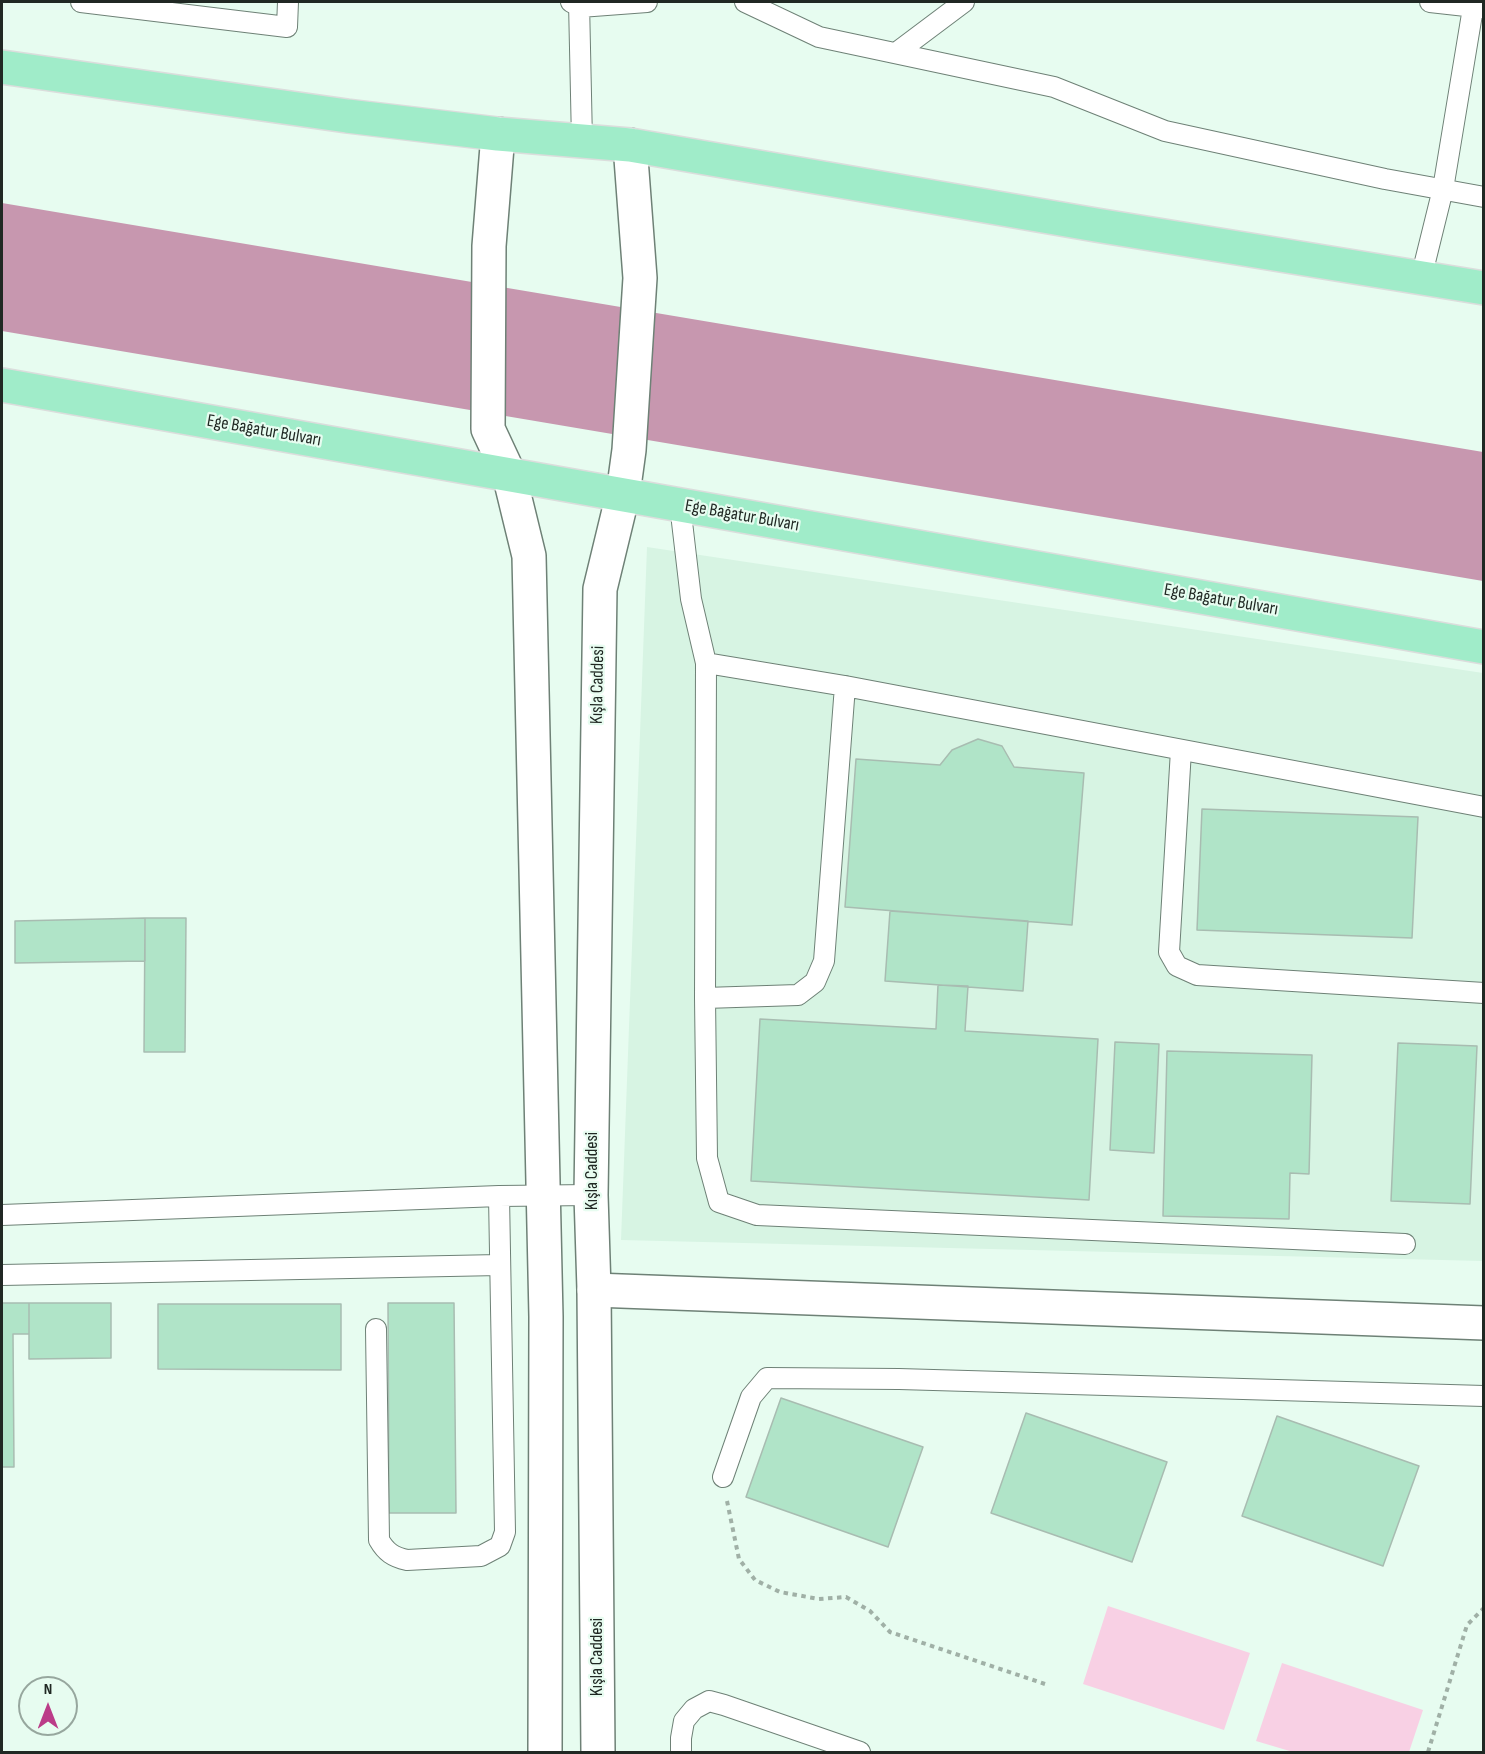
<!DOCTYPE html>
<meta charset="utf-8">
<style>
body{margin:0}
#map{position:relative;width:1485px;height:1754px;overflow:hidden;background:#e7fcf0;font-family:"Sofia Sans Condensed",sans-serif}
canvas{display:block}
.frame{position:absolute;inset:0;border:3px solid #202823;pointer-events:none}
.north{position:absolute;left:18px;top:1676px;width:60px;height:60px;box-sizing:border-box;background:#e7fcf0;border:2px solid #97a79e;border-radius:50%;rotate:0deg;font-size:16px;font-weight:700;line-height:24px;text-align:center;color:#202823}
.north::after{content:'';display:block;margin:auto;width:21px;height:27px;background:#bb3c88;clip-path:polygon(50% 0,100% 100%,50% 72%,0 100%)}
</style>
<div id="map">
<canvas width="1485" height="1754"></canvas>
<div class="frame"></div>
<div class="north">N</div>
</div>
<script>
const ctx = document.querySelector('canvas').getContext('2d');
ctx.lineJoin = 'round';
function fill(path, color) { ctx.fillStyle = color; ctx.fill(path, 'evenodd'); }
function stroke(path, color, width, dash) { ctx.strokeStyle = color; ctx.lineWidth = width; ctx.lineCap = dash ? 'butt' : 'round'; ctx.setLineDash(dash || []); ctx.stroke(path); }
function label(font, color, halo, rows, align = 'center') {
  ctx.font = font + ' "Sofia Sans Condensed",sans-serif'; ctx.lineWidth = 4.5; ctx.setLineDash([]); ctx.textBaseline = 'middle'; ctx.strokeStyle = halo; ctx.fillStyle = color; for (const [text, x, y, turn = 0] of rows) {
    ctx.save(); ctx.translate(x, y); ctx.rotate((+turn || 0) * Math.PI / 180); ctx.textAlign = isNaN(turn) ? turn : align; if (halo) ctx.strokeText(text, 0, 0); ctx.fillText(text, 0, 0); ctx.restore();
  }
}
fill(new Path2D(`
 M647,547L1483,673V1261L621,1240Z`), '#d7f4e3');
fill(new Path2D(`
 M1108,1606L1250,1653L1224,1730L1083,1684Z
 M1282,1663L1423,1710L1409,1752H1293L1256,1741Z`), '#f8d0e4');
fill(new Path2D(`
 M2,203L1483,452V581L2,331Z`), '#c797af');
const building = new Path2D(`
 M978,739L1002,746L1014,767L1084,773L1072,925L845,907L856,759L940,765L952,750Z
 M1202,809L1418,817L1412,938L1197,930Z
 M890,911L1028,921L1023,991L885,981Z
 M145,918V961L15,963V921Z
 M145,918H186L185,1052H144Z
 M938,985L968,986L965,1031L1098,1039L1089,1200L751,1181L760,1019L936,1029Z
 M1115,1042L1159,1044L1154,1153L1110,1150Z
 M1398,1043L1477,1046L1470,1204L1391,1201Z
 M1167,1051L1312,1055L1309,1174L1290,1173L1289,1219L1163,1216Z
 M2,1303H29V1334H13L14,1467H2Z
 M29,1303H111V1358L29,1359Z
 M388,1303H454L456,1513H389Z
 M158,1304H341V1370L158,1369Z
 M781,1398L923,1447L888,1547L746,1497Z
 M1026,1413L1167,1462L1132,1562L991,1513Z
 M1277,1416L1419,1466L1383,1566L1242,1516Z`);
fill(building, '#b0e4c8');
stroke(building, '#a8bcb1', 1.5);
const lane = new Path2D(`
 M81,2L287,27L288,2
 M571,2L580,7L647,2
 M579,2L582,141
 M745,2L819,37L1054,87L1165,131L1385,179L1484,197
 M1430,2L1484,8
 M896,53L964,2
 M1421,278L1443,189L1474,2
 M680,505L691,599L706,663L705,998L707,1158L719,1202L757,1215L1405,1244
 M706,663L845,686L1484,807
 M1181,750L1169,952L1177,966L1197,975L1484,993
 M705,998L798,995L815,982L824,961L845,686
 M2,1215L499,1196L591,1195
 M2,1275L499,1265
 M376,1329L379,1540C386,1552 393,1557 407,1560L481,1556L500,1546L505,1532L499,1196
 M723,1477L751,1397L767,1378L899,1379L1484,1396
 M681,1752V1738L684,1721L694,1709L709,1701L724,1705L860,1752`);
const street = new Path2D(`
 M594,1290L1484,1323`);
const secondary = new Path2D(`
 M498,134L489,246L488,429L509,474L529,556L546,1317L545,1752
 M598,1752L594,1290L591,1195L600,589L623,494L629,450L640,278L630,145`);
const primary = new Path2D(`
 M2,67L347,116L498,134L630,145L1096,225L1484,288
 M2,385L1484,647`);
stroke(lane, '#6e8176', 22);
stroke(street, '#6e8176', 36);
stroke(secondary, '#6e8176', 36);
stroke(primary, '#dbdddc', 36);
stroke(new Path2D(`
 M727,1501L739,1559L755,1580L780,1592L819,1599L846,1597L870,1611L890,1632L1045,1684
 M1428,1752L1467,1625L1484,1608`), '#a0b0a6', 4, [4.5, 4.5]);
stroke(lane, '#fff', 20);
stroke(street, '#fff', 33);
stroke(secondary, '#fff', 33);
stroke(primary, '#a0ecc9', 33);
label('18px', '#202823', '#e7fcf0', [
 ["Ege Bağatur Bulvarı",264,431,10],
 ["Ege Bağatur Bulvarı",742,516,10],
 ["Ege Bağatur Bulvarı",1221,600,10],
 ["Kışla Caddesi",598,685,-89],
 ["Kışla Caddesi",592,1171,-90],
 ["Kışla Caddesi",597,1657,-90]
]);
</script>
